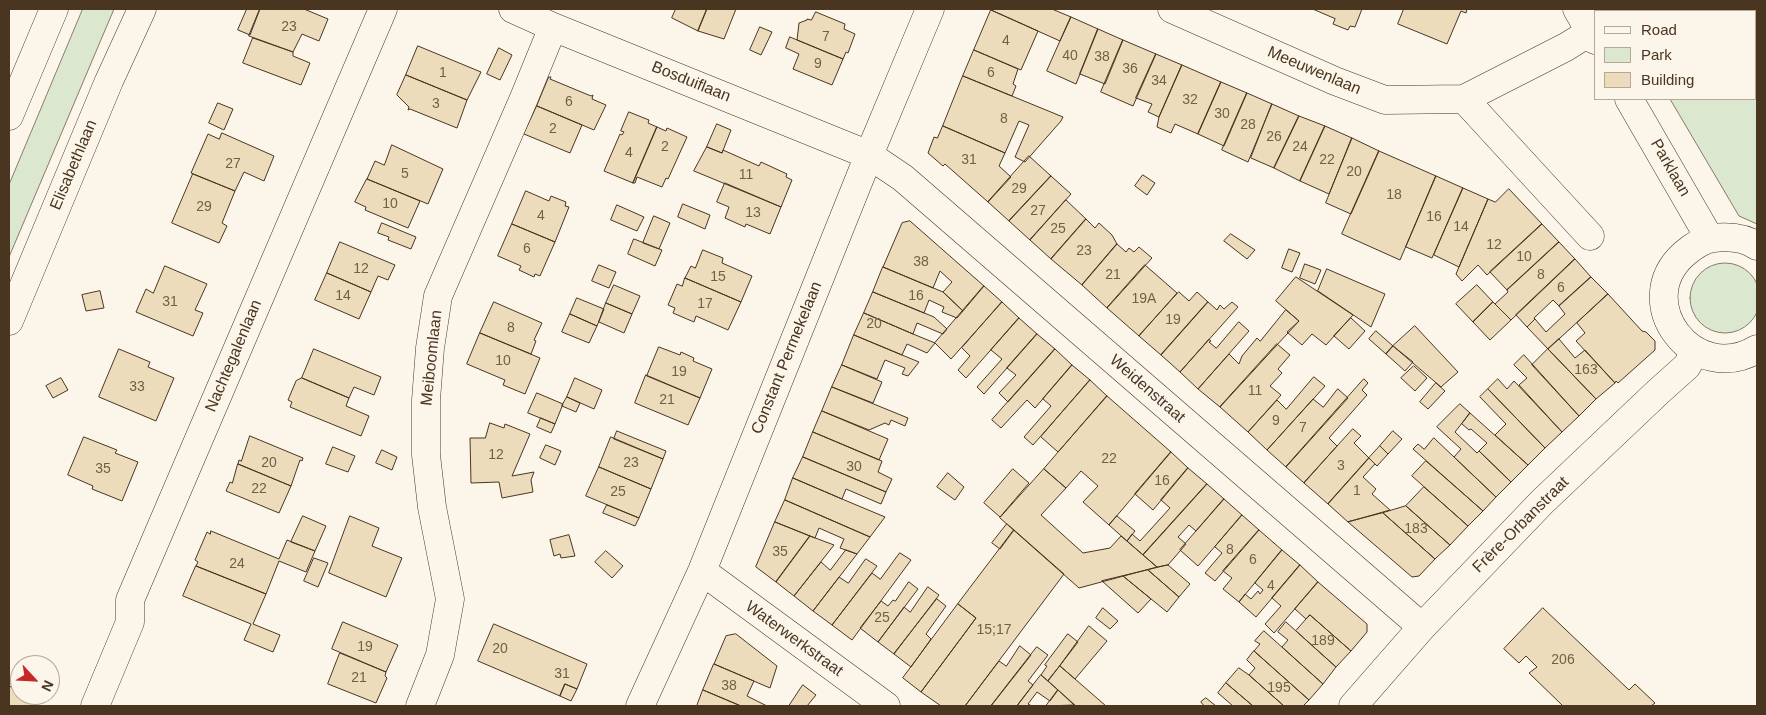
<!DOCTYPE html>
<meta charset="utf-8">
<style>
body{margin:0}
#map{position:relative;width:1766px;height:715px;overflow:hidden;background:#fbf6e9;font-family:Arial,sans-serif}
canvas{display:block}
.frame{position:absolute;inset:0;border:10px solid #4a3520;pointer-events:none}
.legend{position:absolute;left:1594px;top:10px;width:162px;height:90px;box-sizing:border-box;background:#fbf6e9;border:1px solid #b4a999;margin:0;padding:6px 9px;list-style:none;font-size:15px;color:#4a3520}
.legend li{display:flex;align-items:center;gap:10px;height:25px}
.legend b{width:25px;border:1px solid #b4a999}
.north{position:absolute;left:10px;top:655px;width:50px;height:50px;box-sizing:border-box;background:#fbf6e9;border:1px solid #b4a999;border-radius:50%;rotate:115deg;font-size:14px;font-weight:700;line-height:20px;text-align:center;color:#4a3520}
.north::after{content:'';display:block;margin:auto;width:18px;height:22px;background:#c62828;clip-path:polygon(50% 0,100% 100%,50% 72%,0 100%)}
</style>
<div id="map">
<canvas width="1766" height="715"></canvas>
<div class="frame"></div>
<ul class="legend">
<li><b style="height:6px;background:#fbf6e9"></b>Road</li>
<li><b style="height:14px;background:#dce7d0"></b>Park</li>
<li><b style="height:14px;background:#ecdcbc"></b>Building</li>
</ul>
<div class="north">N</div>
</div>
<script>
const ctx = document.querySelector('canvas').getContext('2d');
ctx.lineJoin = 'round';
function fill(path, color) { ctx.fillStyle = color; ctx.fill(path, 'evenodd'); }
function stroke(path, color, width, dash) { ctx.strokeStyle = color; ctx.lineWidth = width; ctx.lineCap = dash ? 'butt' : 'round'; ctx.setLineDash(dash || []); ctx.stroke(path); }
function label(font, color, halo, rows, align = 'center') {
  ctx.font = font + ' Arial,sans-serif'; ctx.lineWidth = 4; ctx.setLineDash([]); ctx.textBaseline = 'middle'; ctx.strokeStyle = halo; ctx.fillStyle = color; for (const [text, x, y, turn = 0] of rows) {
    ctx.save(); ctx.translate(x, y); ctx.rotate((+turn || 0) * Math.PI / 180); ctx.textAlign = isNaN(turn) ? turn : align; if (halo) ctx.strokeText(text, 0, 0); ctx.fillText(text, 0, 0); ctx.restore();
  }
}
const green = new Path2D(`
 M83,9H114L9,257V185Z
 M1614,9H1757V224L1739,216L1670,99H1755V11H1616Z
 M1690 298a35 35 0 1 1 70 0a35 35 0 1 1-70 0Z`);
fill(green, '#dce7d0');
stroke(green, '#887966', 1);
const building = new Path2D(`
 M247,9H260L250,35L238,30Z
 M260,9H304L328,19L319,41L302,34L293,52L249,36Z
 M676,9H707L698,31L672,18Z
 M707,9H736L724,39L698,31Z
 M991,9H1052L1071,17L1060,41L991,10Z
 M1313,9H1362L1355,27L1350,26L1348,30L1333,24L1335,19Z
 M1404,9H1467L1466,13L1461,11L1447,44L1398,24Z
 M991,10L1038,31L1021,70L974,50Z
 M816,12L845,24L844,29L855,34L848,53L846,52L843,59L797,40L799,23L807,20V19L811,20Z
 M1071,17L1098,29L1076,84L1047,71Z
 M760,27L772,32L761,55L750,50Z
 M1098,29L1123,40L1105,84L1080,74Z
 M790,37L843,59L832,85L793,69L799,54L786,48Z
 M253,38L293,52V56L310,63L301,85L243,63Z
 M1123,40L1156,54L1133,106L1101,92Z
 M418,46L481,72L467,100L406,75Z
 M499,48L512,55L500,80L487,74Z
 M974,50L1018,69L1013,84L1016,86L1012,96L963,76Z
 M1156,54L1182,65L1159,117L1148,112L1152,104L1136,98Z
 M1182,65L1221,82L1198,134L1175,124L1171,133L1157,127L1159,117Z
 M406,75L467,100L457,128L410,109L408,110L409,107L397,95Z
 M963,76L1063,117L1061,121L1025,162L1015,157L1029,125L1019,121L1005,153L943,126Z
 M549,77H551L550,79L591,96L593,95L592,99L606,105L594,130L537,106Z
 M1221,82L1247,93L1224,146L1198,134Z
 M1247,93L1272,104L1248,162L1222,150Z
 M218,103L233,109L224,130L209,123Z
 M1272,104L1299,116L1274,168L1251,158Z
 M537,106L582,125L570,153L524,134Z
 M629,112L649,120L648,123L657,127L633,183L604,171L620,134L622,135L624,132L621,131Z
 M1299,116L1325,126L1300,181L1274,168Z
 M717,124L731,130L722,153L707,147Z
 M943,126L1005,153L999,166L1011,177L988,202L945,164L943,166L928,153L934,137L937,138Z
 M1325,126L1352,138L1329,194L1300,181Z
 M657,127L666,131L667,128L687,137L668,179L666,178L662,187L637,177L635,183H633Z
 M222,133L274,156L264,181L244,172L235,191L191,173L208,134L219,139Z
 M1352,138L1379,151L1351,214L1326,203Z
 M392,145L443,169L428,204L367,179L375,161L384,165Z
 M707,147L722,153L723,150L759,166L761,162L787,174L786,177L792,180L781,207L694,171Z
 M1379,151L1436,176L1400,260L1342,234Z
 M1029,156L1051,176L1009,221L988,202Z
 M193,174L235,191L222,223L227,226L219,243L172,223Z
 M1143,175L1155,183L1147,195L1135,186Z
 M1051,176L1071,194L1030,240L1009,221Z
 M1436,176L1463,188L1432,258L1406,247Z
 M367,179L420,201L408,228L365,210L366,207L355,202Z
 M725,183L781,207L770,234L746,224L745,227L725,218L729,207L717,202Z
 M1463,188L1488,199L1459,267L1434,255Z
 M1509,189L1542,224L1487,275L1478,265L1462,281L1456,274L1488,199L1495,202Z
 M526,191L549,201L551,196L566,202L565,206L569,207L555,242L512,224Z
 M1066,200L1086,219L1051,259L1030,240Z
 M683,204L710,215L705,229L678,217Z
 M617,205L644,217L637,231L611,220Z
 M654,216L670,223L659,249L643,243Z
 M1086,219L1095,228L1099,223L1112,235L1117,244L1082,285L1051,259Z
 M910,221L984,286L963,311L943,292L952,282L940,271L933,288L883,267L902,223Z
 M382,223L416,237L411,249L388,240L389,237L378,233Z
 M512,224L555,242L540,276L535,274L534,277L519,270L521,266L498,256Z
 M1542,224L1559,242L1507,290L1490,272Z
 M1231,234L1255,250L1247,259L1224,241Z
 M634,239L662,250L655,266L628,254Z
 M340,242L395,265L388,280L378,276L371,292L327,273Z
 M1559,242L1575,259L1511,320L1495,304L1508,292L1507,290Z
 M1117,244L1126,252L1129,248L1134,252L1139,247L1152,258L1107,308L1082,285Z
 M1289,249L1300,253L1292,272L1282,268Z
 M703,250L723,258L722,263L752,276L741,302L685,278L691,266L695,268Z
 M1575,259L1591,277L1559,306L1553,300L1534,318L1535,319L1527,327L1516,315Z
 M1305,264L1321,270L1315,284L1300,278Z
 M599,265L616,272L609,288L592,281Z
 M1145,265L1177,293L1139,336L1107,308Z
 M165,266L207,284L195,310L203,313L193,336L136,312L146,289L153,293Z
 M883,267L943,292L963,311L957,318L942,312L944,307L929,300L924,313L873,292Z
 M1327,269L1385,294L1371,327L1318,291Z
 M327,273L371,292L359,319L315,300Z
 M1296,277L1353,315L1326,345L1312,334L1302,345L1287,332L1299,321L1276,301Z
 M1591,277L1608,294L1548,349L1527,327L1535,319L1546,332L1565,314L1559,306Z
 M685,278L741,302L728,330L696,316L694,322L673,313L675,308L668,305L677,284L682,286Z
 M614,285L640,296L632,314L606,303Z
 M1477,285L1493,302L1473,322L1456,304Z
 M984,286L1002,302L951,359L935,343Z
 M100,291L104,308L86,311L82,295Z
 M873,292L934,317L947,329L943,334L917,323L913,334L864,313Z
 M1179,292L1189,301L1197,292L1208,302L1161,355L1139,336Z
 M1608,294L1642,331L1646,332L1655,341V350L1618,383L1616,381L1615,383L1576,341L1585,333L1577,323Z
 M577,298L604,309L597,326L570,314Z
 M494,302L542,323L534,340L536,341L531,354L480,333Z
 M1002,302L1019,318L966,378L958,370L970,356L962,348Z
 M1208,302L1217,310L1220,305L1224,309L1232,302L1238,307L1180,372L1161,355Z
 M1493,302L1511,320L1490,340L1473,322Z
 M606,303L632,314L624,333L599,322Z
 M1286,310L1299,321L1220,407L1198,389L1229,354L1239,364L1242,356L1257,338L1260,341Z
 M864,313L913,334L935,343L927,353L907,344L902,355L854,335Z
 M570,314L597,326L589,343L562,332Z
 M1019,318L1037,334L984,394L977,387L1002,359L991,350Z
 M1351,318L1365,331L1349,349L1334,336Z
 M1239,322L1249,331L1198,389L1180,372L1209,339L1211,341L1209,342L1216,348Z
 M1415,326L1458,372L1441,387L1393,346Z
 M1376,331L1393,346L1386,354L1369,339Z
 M480,333L540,358L525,394L503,385L505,380L467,364Z
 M1037,334L1055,349L1008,402L999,393L1016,375L1007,368Z
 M854,335L902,355L919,362L908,376L902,374L905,368L885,360L877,379L842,365Z
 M1559,339L1575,358L1585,350L1615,383L1596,399L1548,349Z
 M1277,344L1290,355L1278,369L1282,373L1270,386L1281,395L1248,432L1220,407Z
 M1393,346L1413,362L1405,371L1386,354Z
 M659,347L680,355L681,352L694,358L693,361L712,369L700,398L647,376Z
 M119,349L150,362L148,367L174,378L156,421L99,397Z
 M314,349L381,377L374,395L354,387L349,398L302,378Z
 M1055,349L1072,365L1035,408L1027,400L1001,428L992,420Z
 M1548,349L1596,399L1579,416L1532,365Z
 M1524,355L1579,416L1562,432L1519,385L1527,378L1514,365Z
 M842,365L882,382L873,403L832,387Z
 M1072,365L1090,380L1033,445L1024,437L1051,406L1043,399Z
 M1414,366L1427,378L1415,391L1401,378Z
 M646,375L700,398L688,425L635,403Z
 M1314,377L1325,386L1267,450L1248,432L1277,400L1286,409Z
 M61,378L68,390L53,398L46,386Z
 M302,378L349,398L346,406L369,416L361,436L290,407L292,402L288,400L296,381Z
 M575,378L602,390L594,409L567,397Z
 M1364,379L1368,383L1362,390L1367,395L1329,438L1337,446L1304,483L1286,467Z
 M1498,379L1507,389L1514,381L1562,432L1545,448L1488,389Z
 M1090,380L1107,396L1058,452L1041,437Z
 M1436,383L1445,391L1428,409L1420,402Z
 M832,387L908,418L905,426L891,420L889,425L885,423L869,430L822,411Z
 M1338,389L1348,398L1286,467L1267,450L1313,399L1323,407Z
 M1488,389L1545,448L1528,465L1495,435L1506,424L1480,397Z
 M537,393L563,404L555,424L528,413Z
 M1107,396L1171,452L1109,525L1083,502L1098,486L1081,471L1066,488L1044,469Z
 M567,397L580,403L576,412L562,406Z
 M1460,404L1470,413L1455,432L1477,453L1479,451L1511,482L1496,497L1454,457L1461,449L1437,427Z
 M822,411L888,439L879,460L813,432Z
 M1470,413L1528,465L1511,482L1479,451L1487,443L1471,429L1469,430L1462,424Z
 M541,418L555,424L551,433L537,427Z
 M490,423L504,428L505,424L530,434L512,476L534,472L531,480L533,492L502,498L499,482L471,483L470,438H485Z
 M1353,429L1361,436L1354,443L1369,458L1328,504L1304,483Z
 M617,431L666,451L663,459L614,439Z
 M1393,431L1402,439L1388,454L1380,446Z
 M813,432L882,461L878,472L892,479L886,492L803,457Z
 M250,436L303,458L302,461L300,460L291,486L238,464L239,460L241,461Z
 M84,437L117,450L115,453L138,462L122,501L92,489L93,486L68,475Z
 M611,437L663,459L651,489L599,467Z
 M1434,438L1496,497L1483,511L1413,449L1418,444L1424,449Z
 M546,445L561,451L555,465L540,458Z
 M1380,446L1388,454L1377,466L1369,458Z
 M333,447L355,456L348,472L326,464Z
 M382,450L397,457L392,470L376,463Z
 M1171,452L1188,468L1153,510L1135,494Z
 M803,457L886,492L881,504L846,489L842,499L793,478Z
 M1369,458L1375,464L1363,477L1376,489L1372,494L1390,510L1348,522L1328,504Z
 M1426,461L1483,511L1468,526L1412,476Z
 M238,464L291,486L279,513L226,491L230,482L232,483Z
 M599,467L651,489L639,518L586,496Z
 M1188,468L1207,484L1143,555L1127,541L1132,534L1140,541L1170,508L1161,500Z
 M1013,469L1029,483L1000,517L984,503Z
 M1044,469L1066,488L1041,515L1083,553L1110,548L1121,536L1157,567L1079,588L1000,518Z
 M948,473L964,487L955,500L937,487Z
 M793,478L842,499L885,517L870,537L785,500Z
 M1207,484L1224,499L1196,531L1189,525L1178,537L1186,544L1168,565L1157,567L1143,555Z
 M1424,487L1468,526L1450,545L1406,506Z
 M1224,499L1242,515L1198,566L1180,550Z
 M785,500L870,537L857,554L840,548L844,539L819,528L815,538L775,522Z
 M607,505L639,518L635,526L603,513Z
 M1406,506L1450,545L1435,559L1383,513Z
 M1383,513L1435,559L1419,576L1412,577L1348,522Z
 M1242,515L1259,530L1215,581L1205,573L1222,553L1215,547Z
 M303,516L326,526L315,551L291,542Z
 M350,516L379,528L372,546L402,558L386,597L329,573Z
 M1117,516L1135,531L1127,541L1109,525Z
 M775,522L810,536L776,582L756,567Z
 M1007,524L1014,530L1000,549L992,543Z
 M1014,530L1064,574L965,706H941L921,692L976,618L958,604Z
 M1259,530L1282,550L1239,602L1223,589L1232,578L1223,571Z
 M211,531L279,559L287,540L315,551L306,572L279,561L266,594L196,566L198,562L195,560L207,532L210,534Z
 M569,535L575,556L561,558L560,554L554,556L550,540Z
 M810,536L834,545L794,596L776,582Z
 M846,550L857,554L813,611L794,596L821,562L830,570Z
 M1282,550L1300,565L1256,617L1239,602L1245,594L1251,599L1258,591L1260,594L1263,590L1255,583Z
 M606,551L623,566L612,578L595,562Z
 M900,553L911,560L852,640L832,625L872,573L880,579Z
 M314,558L328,563L318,587L304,581Z
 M866,559L877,566L832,625L813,611L839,577L848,583Z
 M1168,565L1190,584L1179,597L1148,570Z
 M1300,565L1318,582L1274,633L1265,624L1281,606L1272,598Z
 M196,566L266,594L253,624L280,635L273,652L244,640L251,624L183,596Z
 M1148,570L1179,597L1167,612L1123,576Z
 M1123,576L1151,599L1138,613L1102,581Z
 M909,582L918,589L878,642L860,628L881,601L888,606L893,600L895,601Z
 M1318,582L1367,624V632L1351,651L1310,615L1306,619L1295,609Z
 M928,587L939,595L894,654L878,642L904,607L910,612Z
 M937,599L946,606L926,634L931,639L911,667L894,654Z
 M958,604L976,618L921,692L903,678Z
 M1103,608L1118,621L1110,629L1096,618Z
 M1543,608L1629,690L1635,684L1655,703L1651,706H1563L1529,673L1537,667L1526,656L1519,663L1504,649Z
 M1310,615L1351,651L1336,667L1296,631Z
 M343,622L398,645L386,672L332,649Z
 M1286,622L1336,667L1323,684L1282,647L1288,640L1278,632Z
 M494,624L587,664L577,689L565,684L560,696L478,661Z
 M1089,626L1107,641L1075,679L1060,666Z
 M1264,631L1323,684L1309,700L1254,651L1260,644L1255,641Z
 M736,634L777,666L770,688L714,664L726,636Z
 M1068,634L1078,642L1048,681L1041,675L1047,666L1045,665Z
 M1020,646L1031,655L991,706H965L999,661L1006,666Z
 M1037,647L1048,655L1028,681L1033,685L1017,706H991Z
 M1254,651L1309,700L1303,706H1284L1249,675L1255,668L1247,660Z
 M340,653L386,672L385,676L387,678L376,703L328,684Z
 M714,664L754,681L747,696L767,706H741L703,690Z
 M1060,666L1075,679L1106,706H1076L1058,690L1048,681Z
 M1239,668L1249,675L1284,706H1253L1226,683Z
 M1041,675L1058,690L1050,701L1037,692L1028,704L1032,706H1017Z
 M1226,683L1253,706H1233L1218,693Z
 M565,684L577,689L571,701L560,696Z
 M803,685L816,695L807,706H789Z
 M9,686L20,691V695H29L38,699L35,706H9Z
 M703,690L741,706H697Z
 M1058,690L1074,705L1046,706Z
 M1206,698L1216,706H1204L1201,702Z`);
fill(building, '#ecdcbc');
stroke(building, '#4a3520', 1);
const minor = new Path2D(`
 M513,9L553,27L869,155L903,178L1422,627
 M1172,9L1335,81L1385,100L1464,99L1566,47L1590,32
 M1577,9L1595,40
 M1464,99L1590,236
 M1629,99L1703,227L1709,239
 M1757,246C1744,237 1729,236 1713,238C1702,240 1692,247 1684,254C1630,302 1694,387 1757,349
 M702,571L886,706
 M95,706L130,622V600L383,9
 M420,706L440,655L450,599L432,507L426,455V400L430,348L438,296L524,98L553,27
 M640,706L702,571L869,155L930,9
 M1353,706L1422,627L1542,502L1658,392L1687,366L1695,351`);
const major = new Path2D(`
 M9,116L54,9
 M9,321L109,81L142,9`);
stroke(minor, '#4a3520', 29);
stroke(major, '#4a3520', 29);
stroke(minor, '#fbf6e9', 28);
stroke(major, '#fbf6e9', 28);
label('14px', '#725f47', null, [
 ["23",289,27],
 ["7",826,37],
 ["4",1006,41],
 ["40",1070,56],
 ["38",1102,57],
 ["9",818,64],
 ["36",1130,69],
 ["1",443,73],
 ["6",991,73],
 ["34",1159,81],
 ["32",1190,100],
 ["6",569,102],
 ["3",436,104],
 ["30",1222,114],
 ["8",1004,119],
 ["28",1248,125],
 ["2",553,129],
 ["26",1274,137],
 ["2",665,147],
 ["24",1300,147],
 ["4",629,153],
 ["31",969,160],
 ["22",1327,160],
 ["27",233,164],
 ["20",1354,172],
 ["5",405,174],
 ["11",746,175],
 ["29",1019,189],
 ["18",1394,195],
 ["10",390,204],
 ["29",204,207],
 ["27",1038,211],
 ["13",753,213],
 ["4",541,216],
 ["16",1434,217],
 ["14",1461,227],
 ["25",1058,229],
 ["12",1494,245],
 ["6",527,249],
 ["23",1084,251],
 ["10",1524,257],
 ["38",921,262],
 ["12",361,269],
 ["21",1113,275],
 ["8",1541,275],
 ["15",718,277],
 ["6",1561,288],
 ["14",343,296],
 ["16",916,296],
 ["19A",1144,299],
 ["31",170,302],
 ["17",705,304],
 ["19",1173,320],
 ["20",874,324],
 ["8",511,328],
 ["10",503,361],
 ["163",1586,370],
 ["19",679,372],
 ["33",137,387],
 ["11",1255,391],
 ["21",667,400],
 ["9",1276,421],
 ["7",1303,428],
 ["12",496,455],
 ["22",1109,459],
 ["20",269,463],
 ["23",631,463],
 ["3",1341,466],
 ["30",854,467],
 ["35",103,469],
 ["16",1162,481],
 ["22",259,489],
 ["1",1357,491],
 ["25",618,492],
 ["183",1416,529],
 ["8",1230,550],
 ["35",780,552],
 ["6",1253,560],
 ["24",237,564],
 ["4",1271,586],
 ["25",882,618],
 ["15;17",994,630],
 ["189",1323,641],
 ["19",365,647],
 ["20",500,649],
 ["206",1563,660],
 ["31",562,674],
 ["21",359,678],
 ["38",729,686],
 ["195",1279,688]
]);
label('16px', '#4a3520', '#fbf6e9', [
 ["Meeuwenlaan",1314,71,23],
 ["Bosduiflaan",691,82,22],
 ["Elisabethlaan",74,165,-67],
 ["Parklaan",1670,168,60],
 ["Nachtegalenlaan",234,356,-67],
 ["Meiboomlaan",432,358,-84],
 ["Constant Permekelaan",787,358,-68],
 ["Weidenstraat",1147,389,41],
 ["Frère-Orbanstraat",1521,525,-45],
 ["Waterwerkstraat",794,639,36]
]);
</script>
